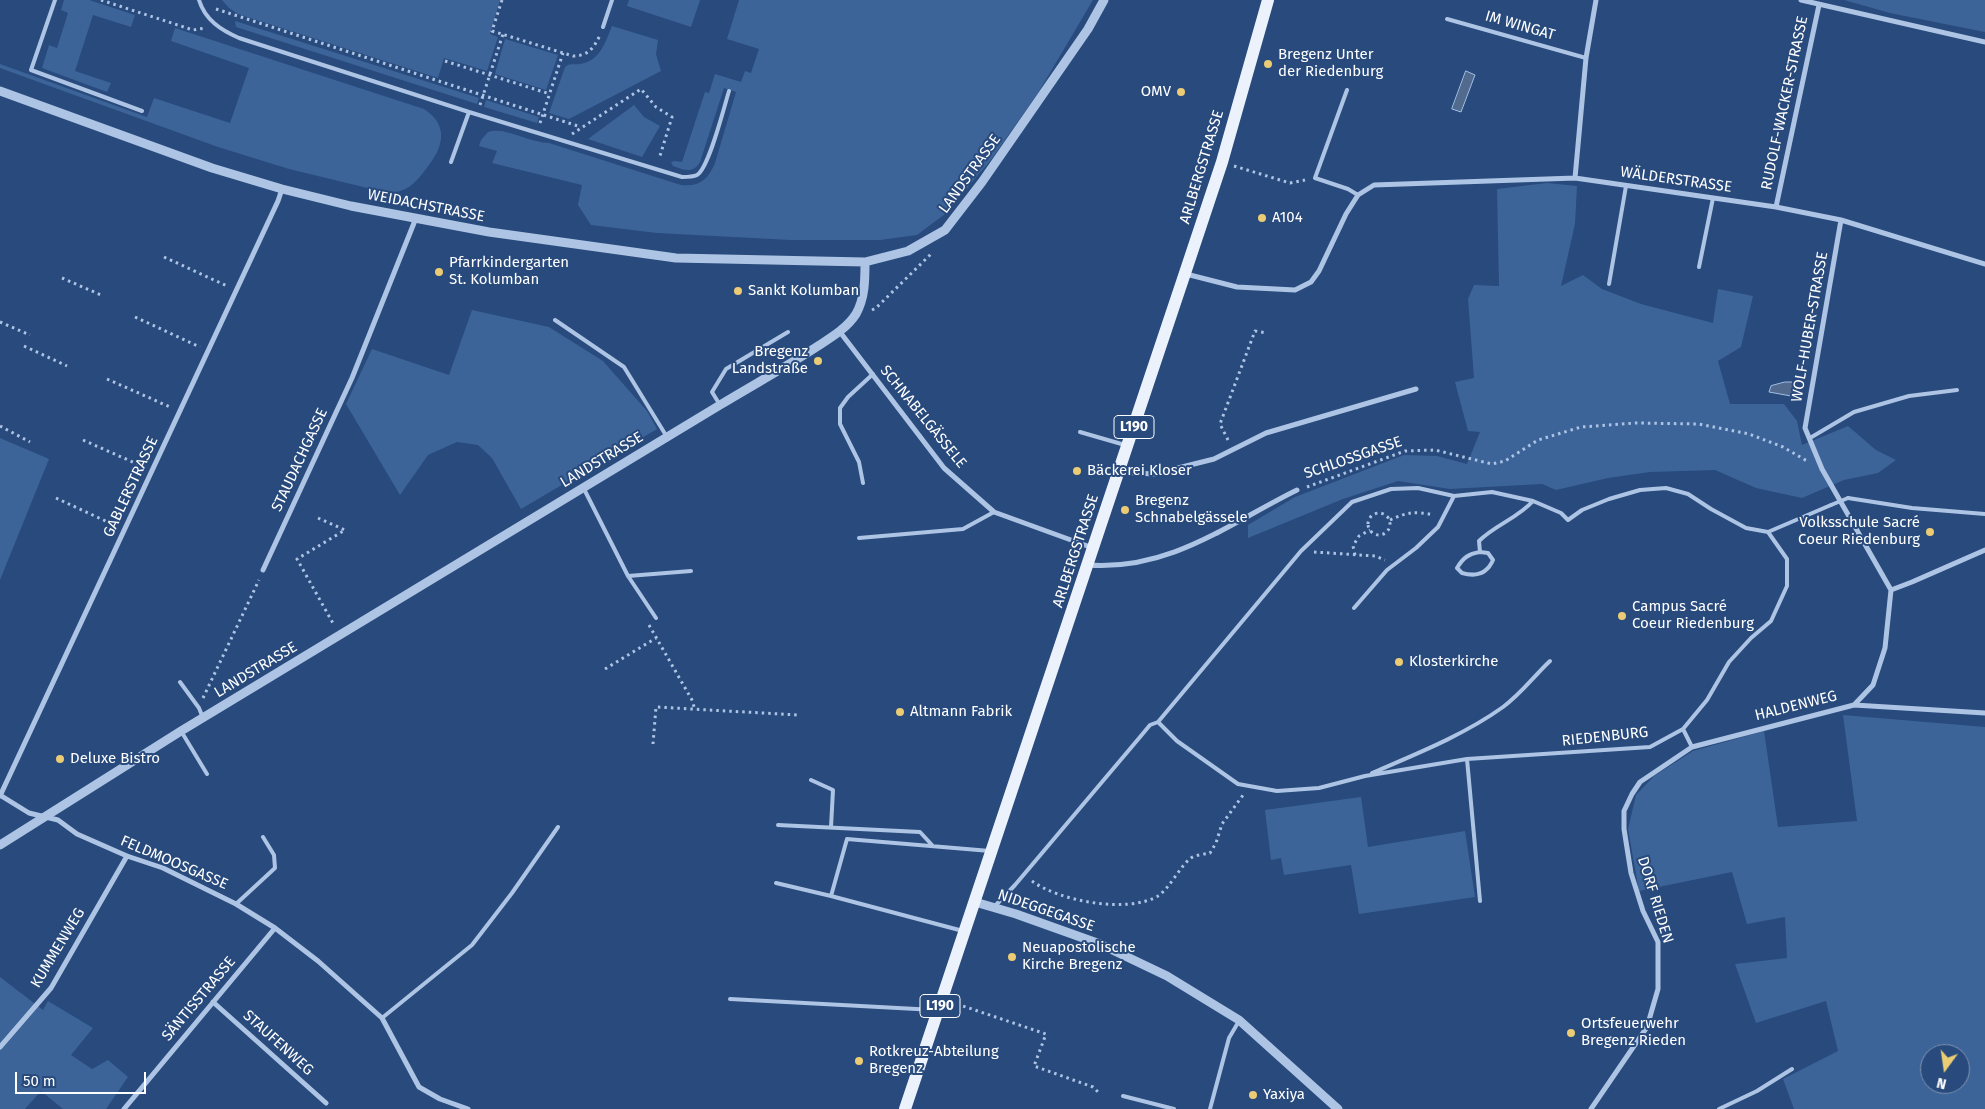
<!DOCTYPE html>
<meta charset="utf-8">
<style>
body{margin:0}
#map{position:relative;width:1985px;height:1109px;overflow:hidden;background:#284a7c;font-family:"Fira Sans",sans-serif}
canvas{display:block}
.north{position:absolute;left:1920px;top:1044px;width:50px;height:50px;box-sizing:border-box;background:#284a7c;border:1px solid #7e92b0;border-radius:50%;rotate:194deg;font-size:14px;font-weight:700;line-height:20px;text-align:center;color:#fff}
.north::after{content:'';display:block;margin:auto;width:18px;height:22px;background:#ebcc74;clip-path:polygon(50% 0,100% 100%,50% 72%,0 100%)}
.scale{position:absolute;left:15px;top:1072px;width:131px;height:22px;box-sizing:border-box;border:2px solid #fff;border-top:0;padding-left:6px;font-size:15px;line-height:18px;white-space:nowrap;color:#fff;-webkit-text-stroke:4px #284a7c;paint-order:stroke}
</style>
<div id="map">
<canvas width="1985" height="1109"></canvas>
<div class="north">N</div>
<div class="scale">50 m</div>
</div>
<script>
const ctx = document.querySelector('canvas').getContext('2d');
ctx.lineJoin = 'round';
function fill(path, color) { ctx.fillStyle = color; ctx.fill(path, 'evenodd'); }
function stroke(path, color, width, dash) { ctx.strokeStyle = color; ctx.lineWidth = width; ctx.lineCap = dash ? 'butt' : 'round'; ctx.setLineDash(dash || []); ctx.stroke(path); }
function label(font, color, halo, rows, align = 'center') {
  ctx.font = font + ' "Fira Sans",sans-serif'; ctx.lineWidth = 4; ctx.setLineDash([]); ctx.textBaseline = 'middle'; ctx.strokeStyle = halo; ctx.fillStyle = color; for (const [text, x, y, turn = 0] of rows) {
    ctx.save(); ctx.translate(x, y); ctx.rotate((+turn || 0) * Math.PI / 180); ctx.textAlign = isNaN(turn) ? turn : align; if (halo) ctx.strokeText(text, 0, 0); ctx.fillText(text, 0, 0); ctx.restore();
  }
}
fill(new Path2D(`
 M64,0H89L135,15L131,27L93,15L75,71L111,83L107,92L42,68L49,45L57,48L68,13L61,10Z
 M222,0H500L490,34L498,37L487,71L444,58L438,78L238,14L229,8Z
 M629,0H700L691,27L627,6Z
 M739,0H1093L1038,93L990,161L945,214L917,235L880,240H791L657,233L591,225L578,205L582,185L492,163L497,151L479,146L481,140L488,132C505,126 530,143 549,143L681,185C699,187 708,180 715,163L736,92L724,88L700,162C693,174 684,170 673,166L671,162L675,161L682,162L705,92L709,93L715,74L741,82L745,71L751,73L759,49L727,39Z
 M1844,0H1985V32L1890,13Z
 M235,21L479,98L477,104L236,27Z
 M612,26L658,40L656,54L661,71L569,119L549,113L565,67C569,63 574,65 580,64C600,61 605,43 612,26Z
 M175,28L424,109C450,126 443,148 426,169C420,177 413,186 403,190C397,193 390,192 384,192L289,169L218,147L0,68V64L147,117L154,98L230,123L249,68L171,41Z
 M505,39L558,55L546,90L495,74Z
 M486,100L539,117L537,123L484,107Z
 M634,105L644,117L660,126L642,157L588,139Z
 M1547,183L1577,186L1575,224L1561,286L1583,275L1602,289L1641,304L1713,323L1718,289L1753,296L1741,347L1718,361L1730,404H1784L1797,421L1802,445L1848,426L1876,450L1896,460L1878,473L1844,480L1802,498L1756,488L1715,470L1650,472L1608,478L1556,490L1542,484L1450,489L1398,481L1343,499L1248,538V525L1295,497L1404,455L1437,456L1467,464L1480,432L1468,431L1455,382L1474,378L1468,299L1474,285L1499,286L1497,189Z
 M472,310L549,327L603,361L647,411L657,429L521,509L492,458L478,445L457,442L428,455L400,495L346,404L372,349L449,375Z
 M0,438L49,459L0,580Z
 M1843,715L1985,727V1109H1794L1783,1079L1838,1051L1826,1001L1756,1023L1735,964L1787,958L1785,917L1747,924L1732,872L1639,891L1628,829L1636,795L1654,776L1693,751L1764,731L1778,827L1857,821ZM1930,1054H1960V1084H1930Z
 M1361,797L1368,847L1465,831L1475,897L1359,914L1351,865L1284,875L1281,858L1271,860L1265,810Z
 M0,977L43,1010L48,1001L93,1028L71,1055L92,1069L108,1060L128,1077L106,1109H63L41,1091L25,1109H0Z`), '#3c6499');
const water = new Path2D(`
 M1466,71L1475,75L1461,112L1452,109Z
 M1785,382H1792L1795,394L1791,396L1769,392L1771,386Z`);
fill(water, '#526a8e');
stroke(water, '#a2bfe4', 1);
stroke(new Path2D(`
 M101,0L193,30L205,28
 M502,0L492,31L573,56C588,56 594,48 600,35
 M216,9L581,127
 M445,61L550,94
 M480,105L503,34
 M540,123L563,53
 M572,134L641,89L656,107L672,117L659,159
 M1234,166L1290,183L1305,180
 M164,257L227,286
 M62,278L101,295
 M872,310L876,308L931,254
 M135,317L200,347
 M0,322L30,335
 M24,346L67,366
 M107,379L170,407
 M0,426L30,442
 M83,440L144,467
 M1228,440L1220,424L1255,331L1267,333
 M1307,487L1405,451L1435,450L1492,464L1505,461L1538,440L1581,427L1636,423L1699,424L1749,434L1783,447L1807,461
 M56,498L114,525
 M1368 524a11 11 0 1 1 22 0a11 11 0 1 1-22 0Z
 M318,518L345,530L297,559L334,625
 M1390,520C1408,512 1414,511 1434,515
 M1314,552L1375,556L1385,560
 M1355,555L1353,546L1359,536L1370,530
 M649,625L692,700L695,710
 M605,669L656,638
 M203,698L259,580
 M653,744L656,707L798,715
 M1032,881C1059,901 1127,914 1158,896C1170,888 1180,866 1191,858C1196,855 1204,854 1210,853L1216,843L1222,824L1243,795
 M957,1004L1046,1034L1034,1066L1093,1087L1099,1093`), '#adc4e4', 3, [2.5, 4]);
stroke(new Path2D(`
 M55,0L31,70L142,111
 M199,0C205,20 221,30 239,38L469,112L451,162
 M1447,19L1586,58
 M603,27L612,0
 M1347,90L1315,178L1348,189L1358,195
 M469,112L682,177C687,177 693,177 697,175C709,168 724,107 729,91
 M1699,267L1713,198
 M1609,284L1626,186
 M555,320L624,367L667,437
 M720,405L712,392L726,369L788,332
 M1080,432L1125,445
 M1810,438L1854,412L1909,396L1957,390
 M863,483L859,462L840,424V408L848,397L873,374
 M584,489L628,576L656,618
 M1848,498L1912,508L1985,514
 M859,538L963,529L994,512
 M1480,552L1488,553L1493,560C1487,574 1476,577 1462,573L1457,568C1463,558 1468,554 1480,552Z
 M1480,552L1479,541C1495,525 1518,518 1533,501
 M628,576L691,571
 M1354,608L1387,570L1416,548L1438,527L1454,496
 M180,682L199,708L203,718
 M1158,722L1177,741L1238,784L1277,791L1319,788L1365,776L1467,759L1650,747L1683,729L1707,700L1729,662L1751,638L1771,621L1787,586V559L1768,532
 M1683,729L1692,747
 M181,731L207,774
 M1467,759L1480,901
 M1372,773C1416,754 1464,735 1503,707C1521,694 1534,676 1550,661
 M811,780L833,790L831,827
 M778,825L920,832L932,845
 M776,883L831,896L963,931
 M831,896L847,839L990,851
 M236,904L275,868L274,855L263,837
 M994,907L1015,885L1140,737L1150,725L1158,722L1301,551L1352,502L1391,489L1418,488L1454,496L1492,492L1533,501L1561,513L1568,520L1582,510L1609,499L1640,490L1666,488L1688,494L1711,509L1746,528L1768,532L1831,505
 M730,999L935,1010
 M382,1018L472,945L512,893L558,827
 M1123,1096L1174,1109
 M1210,1109L1229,1038L1239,1021
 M1719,1109L1757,1091L1792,1069`), '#adc4e4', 4);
stroke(new Path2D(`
 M1801,0L1985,42
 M1575,178L1586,58L1596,0
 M1776,207L1819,5
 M1841,220L1805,428L1822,469L1891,590
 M1186,274L1237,287L1295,290L1311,282L1319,271L1346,214L1358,195L1374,185L1575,178L1776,207L1841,220L1985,264
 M840,332L944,468L994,512L1093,548
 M1119,472L1154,474L1214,459L1266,433L1416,389
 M1088,565C1170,571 1228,524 1297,490
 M263,570L352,378L416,218
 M1854,705L1985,713
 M0,795L29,813L58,820L77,834L127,856L163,868L236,904L275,928L318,961L382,1018L419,1087L440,1099L468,1109
 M0,796L278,201L282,189
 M213,1002L326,1103
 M0,1047L51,988L127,856
 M124,1109L275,928
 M1591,1109L1647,1027L1658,989V942L1643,911L1631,873L1624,829V811L1632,794L1640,782L1692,747L1854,705L1873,685L1885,648L1891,590L1912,582L1985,550`), '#adc4e4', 5);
stroke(new Path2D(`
 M0,91L212,168L282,189L351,206L489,232L676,258L865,262L908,251L945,230L982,182L1088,29L1104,0
 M0,845L181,731L720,405C753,385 786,367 818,346C832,337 847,328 856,314C865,298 865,280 865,262
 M975,902L1016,914L1100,944L1167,976L1239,1020L1338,1109`), '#adc4e4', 9);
stroke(new Path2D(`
 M905,1109L1185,273L1222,162L1268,0`), '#ecf2fc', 12);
stroke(new Path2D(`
 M1831,505L1848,498`), '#adc4e4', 4);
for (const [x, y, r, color] of [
 [1268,64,5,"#ebcc74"],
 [1181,92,5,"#ebcc74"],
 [1262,218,5,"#ebcc74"],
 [439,272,5,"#ebcc74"],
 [738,291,5,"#ebcc74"],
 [818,361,5,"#ebcc74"],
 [1077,471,5,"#ebcc74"],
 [1125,510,5,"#ebcc74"],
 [1930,532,5,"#ebcc74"],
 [1622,616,5,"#ebcc74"],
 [1399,662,5,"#ebcc74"],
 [900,712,5,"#ebcc74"],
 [60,759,5,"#ebcc74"],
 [1012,957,5,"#ebcc74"],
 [1571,1033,5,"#ebcc74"],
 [859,1061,5,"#ebcc74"],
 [1253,1095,5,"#ebcc74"]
]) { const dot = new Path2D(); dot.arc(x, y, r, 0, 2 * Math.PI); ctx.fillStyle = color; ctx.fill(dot); stroke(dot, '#284a7c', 2); }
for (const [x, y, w] of [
 [1134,427,40],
 [940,1006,40]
]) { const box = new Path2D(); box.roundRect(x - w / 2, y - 11.5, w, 23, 4); ctx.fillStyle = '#284a7c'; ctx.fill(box); stroke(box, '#fff', 1); }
label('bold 14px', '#fff', null, [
 ["L190",1134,427],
 ["L190",940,1006]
]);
label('15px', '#fff', '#284a7c', [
 ["IM WINGAT",1520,26,16],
 ["RUDOLF-WACKER-STRASSE",1785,103,-78],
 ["ARLBERGSTRASSE",1202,167,-73],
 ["LANDSTRASSE",970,174,-54],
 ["WÄLDERSTRASSE",1676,180,8],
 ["WEIDACHSTRASSE",426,206,11],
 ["WOLF-HUBER-STRASSE",1810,327,-80],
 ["SCHNABELGÄSSELE",923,417,51],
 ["SCHLOSSGASSE",1353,458,-19],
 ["STAUDACHGASSE",300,460,-65],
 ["LANDSTRASSE",602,460,-31],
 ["GABLERSTRASSE",131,487,-65],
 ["ARLBERGSTRASSE",1076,551,-72],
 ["LANDSTRASSE",256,670,-31],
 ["HALDENWEG",1796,706,-14],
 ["RIEDENBURG",1605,737,-6],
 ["FELDMOOSGASSE",174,863,23],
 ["DORF RIEDEN",1655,900,73],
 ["NIDEGGEGASSE",1046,911,19],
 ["KUMMENWEG",58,948,-59],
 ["SÄNTISSTRASSE",199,999,-50],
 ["STAUFENWEG",278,1043,42]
]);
label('15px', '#fff', '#284a7c', [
 ["Bregenz Unter",1278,55],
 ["der Riedenburg",1278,72],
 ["OMV",1171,92,"right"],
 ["A104",1272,218],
 ["Pfarrkindergarten",449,263],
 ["St. Kolumban",449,280],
 ["Sankt Kolumban",748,291],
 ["Bregenz",808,352,"right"],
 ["Landstraße",808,369,"right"],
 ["Bäckerei Kloser",1087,471],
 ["Bregenz",1135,501],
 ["Schnabelgässele",1135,518],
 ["Volksschule Sacré",1920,523,"right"],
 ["Coeur Riedenburg",1920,540,"right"],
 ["Campus Sacré",1632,607],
 ["Coeur Riedenburg",1632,624],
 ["Klosterkirche",1409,662],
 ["Altmann Fabrik",910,712],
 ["Deluxe Bistro",70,759],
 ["Neuapostolische",1022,948],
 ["Kirche Bregenz",1022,965],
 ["Ortsfeuerwehr",1581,1024],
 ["Bregenz Rieden",1581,1041],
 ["Rotkreuz-Abteilung",869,1052],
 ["Bregenz",869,1069],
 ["Yaxiya",1263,1095]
], 'left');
</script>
